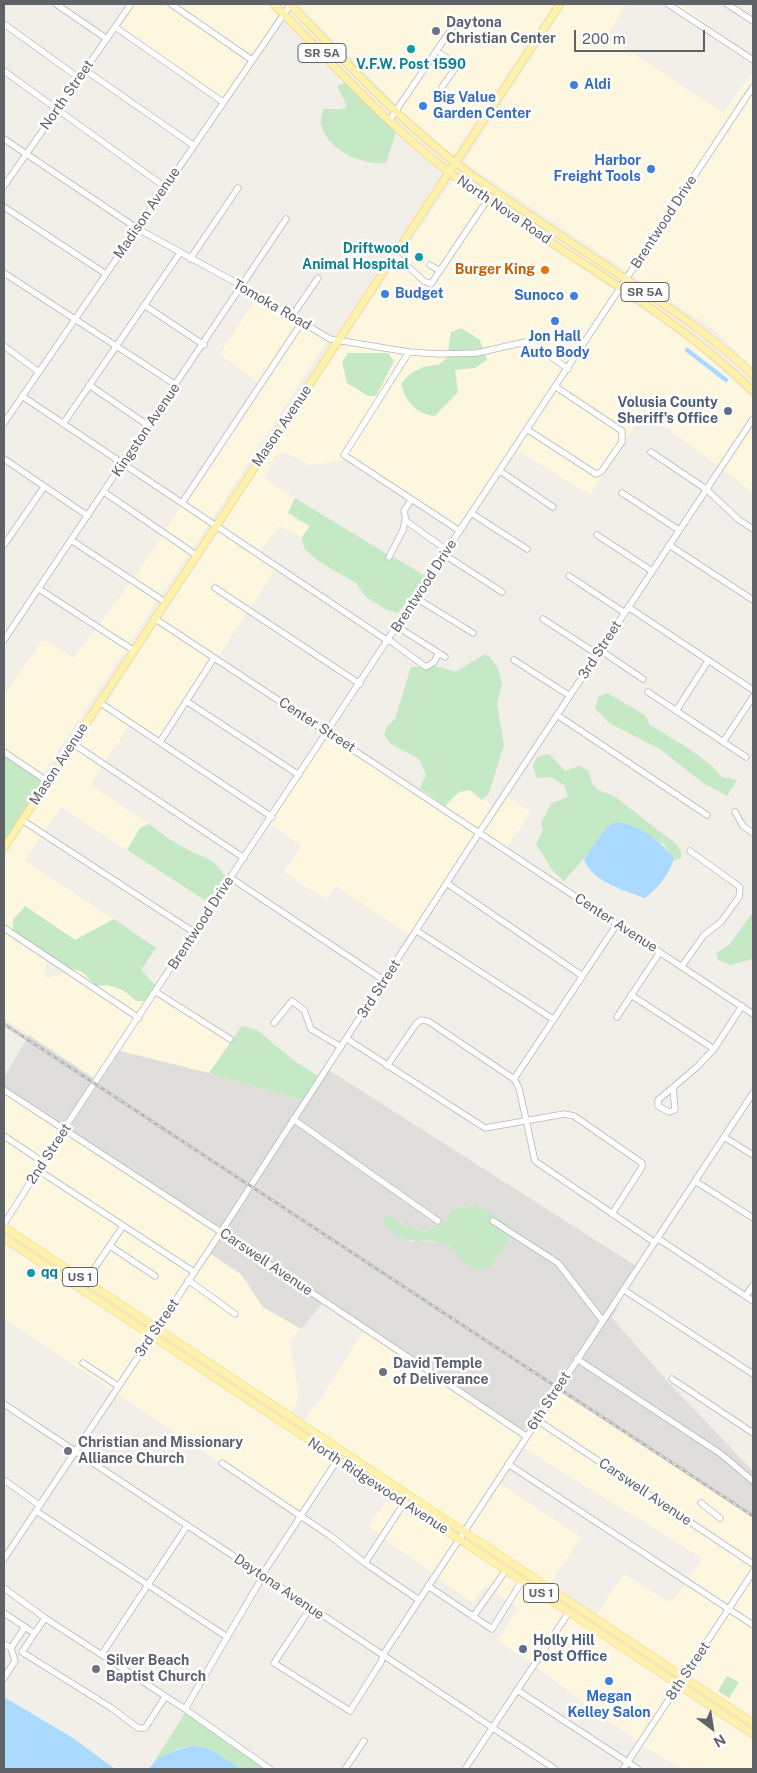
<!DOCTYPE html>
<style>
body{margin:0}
#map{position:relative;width:757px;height:1773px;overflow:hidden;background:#f1efe8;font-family:"Public Sans",sans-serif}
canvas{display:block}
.frame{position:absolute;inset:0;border:5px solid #5f6368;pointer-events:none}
.north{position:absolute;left:687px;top:1703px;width:50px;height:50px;-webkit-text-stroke:4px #fff;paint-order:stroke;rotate:149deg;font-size:14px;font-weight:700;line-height:20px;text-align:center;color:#5f6368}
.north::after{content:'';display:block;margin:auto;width:18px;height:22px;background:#5f6368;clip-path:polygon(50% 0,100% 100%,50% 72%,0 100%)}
.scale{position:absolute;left:574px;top:30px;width:131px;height:22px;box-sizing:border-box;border:2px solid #5f6368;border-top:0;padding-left:6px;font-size:15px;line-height:18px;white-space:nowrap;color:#5f6368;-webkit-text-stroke:4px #fff;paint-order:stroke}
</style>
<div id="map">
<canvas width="757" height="1773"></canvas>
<div class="frame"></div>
<div class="north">N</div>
<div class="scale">200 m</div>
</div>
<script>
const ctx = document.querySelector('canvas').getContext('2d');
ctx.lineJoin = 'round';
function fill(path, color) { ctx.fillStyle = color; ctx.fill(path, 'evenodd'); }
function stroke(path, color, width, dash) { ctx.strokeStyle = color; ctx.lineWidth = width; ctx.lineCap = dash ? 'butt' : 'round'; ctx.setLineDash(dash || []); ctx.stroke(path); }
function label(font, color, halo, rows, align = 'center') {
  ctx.font = font + ' "Public Sans",sans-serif'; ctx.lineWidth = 5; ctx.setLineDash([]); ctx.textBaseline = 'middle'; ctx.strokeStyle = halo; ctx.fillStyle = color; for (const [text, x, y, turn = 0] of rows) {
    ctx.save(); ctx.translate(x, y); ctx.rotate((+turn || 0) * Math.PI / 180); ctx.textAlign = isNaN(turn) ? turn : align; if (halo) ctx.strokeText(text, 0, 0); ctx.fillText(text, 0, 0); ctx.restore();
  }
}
fill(new Path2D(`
 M134,4H167L249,60L222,98L119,26Z
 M175,4H266L278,16L251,56Z
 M298,4H554L453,155L400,109L457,25L453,22L397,105ZM440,51L457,62L461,57L465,60L443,90L439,87L454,66L438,55Z
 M566,4H626L607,36L723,113L753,71V83L628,272L464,162Z
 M662,4L753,63V66Z
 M672,4H680L753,58Z
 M753,92V368L713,329L632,275Z
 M453,180L483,202L439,268L429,261L427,265L437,272L430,281L401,256Z
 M487,205L616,291L567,365L526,340L483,349L439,352L345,340L398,260L433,286Z
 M620,294L686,339L753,398V415L718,466L644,411L625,441L624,431L559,386Z
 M256,298L299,323L259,384L220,354Z
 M303,325L328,340L211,520L186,502Z
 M525,344L535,348L565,369L459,527L347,454L411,354L449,356L440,364L423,367L458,382L455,370L485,354Z
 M342,345L405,354L340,455L353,464L345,460L311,465L287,453L275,455L265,479L295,498L292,503L294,519L310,526L302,537L279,526L260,553L221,527Z
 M557,390L620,432V441L600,470L596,471L531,429Z
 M753,424V492L722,469Z
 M529,433L595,476L603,474L610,464L590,495L517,450Z
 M182,505L209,524L192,549L165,531Z
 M219,531L276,569L250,608L214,585L212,589L247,612L218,657L161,619Z
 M163,535L190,553L160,596L133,579Z
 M131,582L157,600L129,645L99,625Z
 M158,623L211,658L160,738L106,704Z
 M96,629L126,649L42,775L4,748V695L43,639L74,658Z
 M103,708L130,725L105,762L79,745Z
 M328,735L476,834L411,936L336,886L326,900L284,872L301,846L270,824Z
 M76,748L102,766L91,785L149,824L140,828L127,850L61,807L44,832L27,821Z
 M380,764L445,805L459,792L470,790L494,807L479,830Z
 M507,796L531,813L506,848L483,833Z
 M24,825L41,836L25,861L114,919L75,940L25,906L13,931L4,925V856Z
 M4,931L47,959L44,977L49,978L66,972L136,1018L95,1079L4,1018Z
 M77,969L96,986L112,984L128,993L136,1001L156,986L138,1014L72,970Z
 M161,989L234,1039L209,1073L120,1051L157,995L231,1042L233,1039L160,991Z
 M4,1092L61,1130L42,1159L4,1133Z
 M65,1133L218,1232L193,1269L41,1169Z
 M4,1139L39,1163L4,1220Z
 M39,1173L120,1227L86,1278L6,1226Z
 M124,1230L190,1273L156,1325L90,1281L111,1249L156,1279L158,1276L113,1245Z
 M4,1244L148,1338L117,1383L82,1360L81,1363L115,1387L112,1390L4,1319Z
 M209,1253L241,1274L263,1307L300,1328L290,1341L298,1390L297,1402L290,1413L160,1328L189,1283L236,1317L238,1313L192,1280Z
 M364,1330L523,1437L464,1528L303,1421L322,1397Z
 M152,1340L334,1460L300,1512L221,1460L219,1462L116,1393Z
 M559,1391L753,1517V1561L540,1419ZM700,1500L723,1517L721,1521L698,1504Z
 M538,1423L753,1567L728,1606L688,1580L702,1558L522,1447Z
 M499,1483L581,1537L550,1584L468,1530Z
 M390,1497L400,1504L380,1535L368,1526Z
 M404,1507L456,1540L433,1574L384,1538Z
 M460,1543L502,1571L490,1589L485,1586L473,1603L437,1577Z
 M507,1574L519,1582L507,1600L494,1592Z
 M624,1574L670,1603L686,1584L726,1610L683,1673L596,1615Z
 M753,1577V1622L732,1608Z
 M523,1585L565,1613L532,1664L498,1640L518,1608L511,1603Z
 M730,1612L753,1627V1719L688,1675Z
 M570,1616L674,1687L638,1742L536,1667Z
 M678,1690L753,1740V1769H682L642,1745Z`), '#fef7e0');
fill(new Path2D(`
 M29,1035L95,1079L63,1126L4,1087V1077Z
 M120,1051L209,1073L303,1100L220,1228L67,1129Z
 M329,1070L636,1266L602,1317L559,1261L511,1230L498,1218L476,1205L470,1206L452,1210L447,1221L439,1225L441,1221L296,1119Z
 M294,1123L439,1225L425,1232L403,1225L399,1220L410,1242L417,1240L444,1243L455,1248L462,1261L489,1268L511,1236L556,1265L600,1321L523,1431L224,1231Z
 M222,1235L323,1303L301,1329L263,1307L241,1274L209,1253Z
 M623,1295L612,1318L669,1383L753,1471V1478L580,1359Z
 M577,1363L720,1456L742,1474L753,1484V1517L559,1391Z`), '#e0deda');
fill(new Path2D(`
 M344,83L396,132L386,163C364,166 326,150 321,124C320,120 323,113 323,109H342L347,106L337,86Z
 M461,328L480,340L483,349L448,351L451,332Z
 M348,353H388L394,361L376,396H368L347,383L342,362Z
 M485,354L487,360L475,368L455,370L458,392L435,416C416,414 406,402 401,384L410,374L423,367L440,364L449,356Z
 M295,498L387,554L386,557L389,560L392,556L427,577L398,613L385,609L366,597L356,583L318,561L304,548L302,537L310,526L288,513Z
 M485,654L491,658L498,669L502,683L497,704L504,745L489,793L482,800L470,790L459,792L445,806L420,788L426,775L419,759L391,744L384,735L387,726L395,719L411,667L436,666L455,672Z
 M607,693L645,715L650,725L688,748L712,766L722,777L737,780L727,796L703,783L660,749L609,723L595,708L598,697Z
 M4,751L47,781L4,848Z
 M549,754L565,771L579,766L588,770L592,783L598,790L614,796L675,843L681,851V859L673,860L664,844L606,828L593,848L564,881L553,871L536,844L543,830L541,823L552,803L568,797L564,785L550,777L537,778L533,766L537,757Z
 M149,824C160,832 171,841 183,847C203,859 214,856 227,879L211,904L127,850L140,828Z
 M25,906L75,940L114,919L156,948L141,970L156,986L144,1001H136C122,988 115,984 96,986C88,979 83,968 72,970L13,931V920Z
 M753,912V959L731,965L718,960L716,953L729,945Z
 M242,1026L257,1030L293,1060L318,1076L303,1100L209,1073Z
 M476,1205C487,1211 506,1219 511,1230L492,1218L490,1222L511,1236L489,1268L475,1269C471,1267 465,1264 462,1261C455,1253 454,1245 443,1243C411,1235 411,1250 383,1223L385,1216H391L403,1225L425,1232L447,1221L452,1210Z
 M727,1676L739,1682L729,1698L718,1691Z
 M185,1713L265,1769H241L210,1749L194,1746L177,1749L154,1762Z`), '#c5e8c5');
fill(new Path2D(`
 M615,822C638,823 661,841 674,859C668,876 659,887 645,898C625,891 591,881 584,859L606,828Z
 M4,1697L73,1738L115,1769H4Z
 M194,1746L210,1749L241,1769H149C159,1754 178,1749 194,1746Z`), '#aadaff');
stroke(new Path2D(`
 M687,350L726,380`), '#aadaff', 4.5);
const minor = new Path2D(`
 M56,4L107,39
 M171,4L252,60
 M668,4L753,60
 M727,4L753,21
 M4,24L79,78
 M115,27L223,102
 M441,54L457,66
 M85,70L193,145
 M4,71L165,187
 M442,87L461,60
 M389,121L454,25
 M4,139L138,229L242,286L330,339L409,352L439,354L477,353L525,342L536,346L568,369
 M4,186L131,4
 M4,207L106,274
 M394,254L424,281L431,284L488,199
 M190,259L238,188
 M430,265L440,271
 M4,273L176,385
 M144,305L204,345
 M292,316L318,278
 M4,346L39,372
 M409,352L344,455L460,531
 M89,385L149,426
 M22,396L388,641
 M4,423L291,4
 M63,424L180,253
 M528,430L596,474L601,472L622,442V431L556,387
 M651,452L706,489L739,520L753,529
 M4,459L88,516
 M500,471L553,507
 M104,492L196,555
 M622,493L679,530
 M411,500L404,511L406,521L448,551
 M182,503L302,322
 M471,513L527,549
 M597,535L652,571
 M71,540L165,602
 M4,545L44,487
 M669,545L753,600
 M445,555L502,592
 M389,557L403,530L405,520
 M569,576L625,613
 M215,588L360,684
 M39,589L133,650
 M416,598L473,633
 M628,607L753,690
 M154,618L753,1014
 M543,619L597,654
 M398,627L445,657
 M4,640L286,219
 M389,640L426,667L434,662L439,653
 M600,650L643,679
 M514,660L570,696
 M648,692L746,757
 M186,701L299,775
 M99,702L272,817
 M676,711L708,661
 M557,715L707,815
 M160,742L214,658
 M723,742L753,697
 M72,743L244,858
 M4,752L47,781
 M735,812L743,826L753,833
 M22,820L195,933
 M231,878L385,981
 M448,884L581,975
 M4,928L139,1018
 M417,931L553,1019
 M682,966L704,935L721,922L739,897L740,887L690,851
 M156,992L230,1039
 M631,995L714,1049
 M617,1017L660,952
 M274,1023L292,1001L304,1010L311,1029L341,1047
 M347,1039L485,1128L564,1114L574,1116L642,1163V1167L612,1214
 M387,1066L416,1024L421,1020L428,1021L514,1079L519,1088L535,1161L654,1242
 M514,1079L617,924
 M673,1088L675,1110L669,1112L658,1106V1100L697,1067L714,1049L742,1006
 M4,1090L221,1232L526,1436
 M293,1119L438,1221
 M4,1136L43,1162
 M724,1137L753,1155
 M38,1170L194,1272
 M695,1181L753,1218
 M493,1221L558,1263L603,1321
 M4,1224L64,1129L753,87
 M657,1238L753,1301
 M110,1246L155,1276
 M188,1280L235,1314
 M86,1281L123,1226
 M624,1290L753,1374
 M746,1296L753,1285
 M577,1359L721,1454L753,1481
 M83,1363L118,1386
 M672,1379L753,1433
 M4,1404L555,1769
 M537,1420L753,1564
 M222,1463L329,1535L365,1563L419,1600
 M508,1464L753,1625
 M4,1480L39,1505
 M701,1503L720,1518
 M36,1511L227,1637
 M4,1559L221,1232L479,833L753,419
 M365,1563L404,1503
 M262,1575L338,1459
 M428,1586L492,1629L522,1581
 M4,1588L45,1618L185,1709L270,1769
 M311,1607L274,1663L350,1711L381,1662L383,1655L753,1093
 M4,1613L34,1633
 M473,1617L506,1570
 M45,1618L22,1652L110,1707L138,1728H145L165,1697
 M4,1644L11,1648L15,1661L4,1678
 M11,1648L25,1627
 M102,1654L187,1526
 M517,1690L638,1769
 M185,1709L263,1576
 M345,1769L364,1741
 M465,1769L569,1612
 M623,1769L753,1572`);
const major = new Path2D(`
 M274,4C331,62 385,123 449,172C549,248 663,304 753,391
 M290,4C347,63 402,124 469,173C520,210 574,244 626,279C671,309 715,338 753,375
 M4,848L560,4
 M4,1227L753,1723
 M4,1238L753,1734`);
stroke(minor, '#b5b8bc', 7);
stroke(major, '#f2c960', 8);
stroke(minor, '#fff', 5.5);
stroke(major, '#fff2af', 7);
const rail = new Path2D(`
 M4,1024L753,1516`);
stroke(rail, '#b6b7b8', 3);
stroke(rail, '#fff', 1, [4]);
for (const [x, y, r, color] of [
 [436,31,5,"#6b7280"],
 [411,49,5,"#0f9aa8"],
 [574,85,5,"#3f7fe0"],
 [423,106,5,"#3f7fe0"],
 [651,169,5,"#3f7fe0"],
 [419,257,5,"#0f9aa8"],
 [545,270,5,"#e8710a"],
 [385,294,5,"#3f7fe0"],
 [574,296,5,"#3f7fe0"],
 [555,321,5,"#3f7fe0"],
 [728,411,5,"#5c6f8a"],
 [31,1273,5,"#0f9aa8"],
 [383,1372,5,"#6b7280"],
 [68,1451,5,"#6b7280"],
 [523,1649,5,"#5c6f8a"],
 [96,1669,5,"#6b7280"],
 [609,1681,5,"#3f7fe0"]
]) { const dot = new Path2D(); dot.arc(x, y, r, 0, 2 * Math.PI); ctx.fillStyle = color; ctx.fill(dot); stroke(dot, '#fff', 2); }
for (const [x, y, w] of [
 [322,53,48],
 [645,292,48],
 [80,1277,35],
 [541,1593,35]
]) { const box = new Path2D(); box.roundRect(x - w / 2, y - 9.5, w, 19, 4); ctx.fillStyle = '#fff'; ctx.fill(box); stroke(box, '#5f6368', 1); }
label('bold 12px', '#5f6368', null, [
 ["SR 5A",322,53],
 ["SR 5A",645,292],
 ["US 1",80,1277],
 ["US 1",541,1593]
]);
label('bold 14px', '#5b616d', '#fff', [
 ["Daytona",446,23],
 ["Christian Center",446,39],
 ["David Temple",393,1364],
 ["of Deliverance",393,1380],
 ["Christian and Missionary",78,1443],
 ["Alliance Church",78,1459],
 ["Silver Beach",106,1661],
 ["Baptist Church",106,1677]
], 'left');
label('bold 14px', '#0d838f', '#fff', [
 ["V.F.W. Post 1590",411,65],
 ["Driftwood",409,249,"right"],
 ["Animal Hospital",409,265,"right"],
 ["qq",41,1273,"left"]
]);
label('bold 14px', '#366cbe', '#fff', [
 ["Aldi",584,85],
 ["Big Value",433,98],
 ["Garden Center",433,114],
 ["Harbor",641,161,"right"],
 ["Freight Tools",641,177,"right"],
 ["Budget",395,294],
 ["Sunoco",564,296,"right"],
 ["Jon Hall",555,337,"center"],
 ["Auto Body",555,353,"center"],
 ["Megan",609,1697,"center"],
 ["Kelley Salon",609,1713,"center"]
], 'left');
label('14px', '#5f6368', '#fff', [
 ["North Street",67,95,-55],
 ["North Nova Road",504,210,34],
 ["Madison Avenue",147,213,-56],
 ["Brentwood Drive",664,222,-57],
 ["Tomoka Road",272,305,30],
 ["Mason Avenue",282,426,-56],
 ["Kingston Avenue",146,430,-56],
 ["Brentwood Drive",424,586,-57],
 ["3rd Street",600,650,-57],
 ["Center Street",317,725,33],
 ["Mason Avenue",59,764,-57],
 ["Brentwood Drive",201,923,-57],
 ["Center Avenue",616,923,33],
 ["3rd Street",379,989,-57],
 ["2nd Street",49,1154,-57],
 ["Carswell Avenue",266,1262,34],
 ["3rd Street",157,1328,-56],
 ["6th Street",549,1401,-57],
 ["North Ridgewood Avenue",378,1486,33],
 ["Carswell Avenue",645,1492,34],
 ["Daytona Avenue",279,1587,34],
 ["8th Street",688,1671,-56]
]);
label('bold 14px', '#c56008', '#fff', [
 ["Burger King",535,270]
], 'right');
label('bold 14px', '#4e5e75', '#fff', [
 ["Volusia County",718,403],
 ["Sheriff's Office",718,419],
 ["Holly Hill",533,1641,"left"],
 ["Post Office",533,1657,"left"]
], 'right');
</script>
